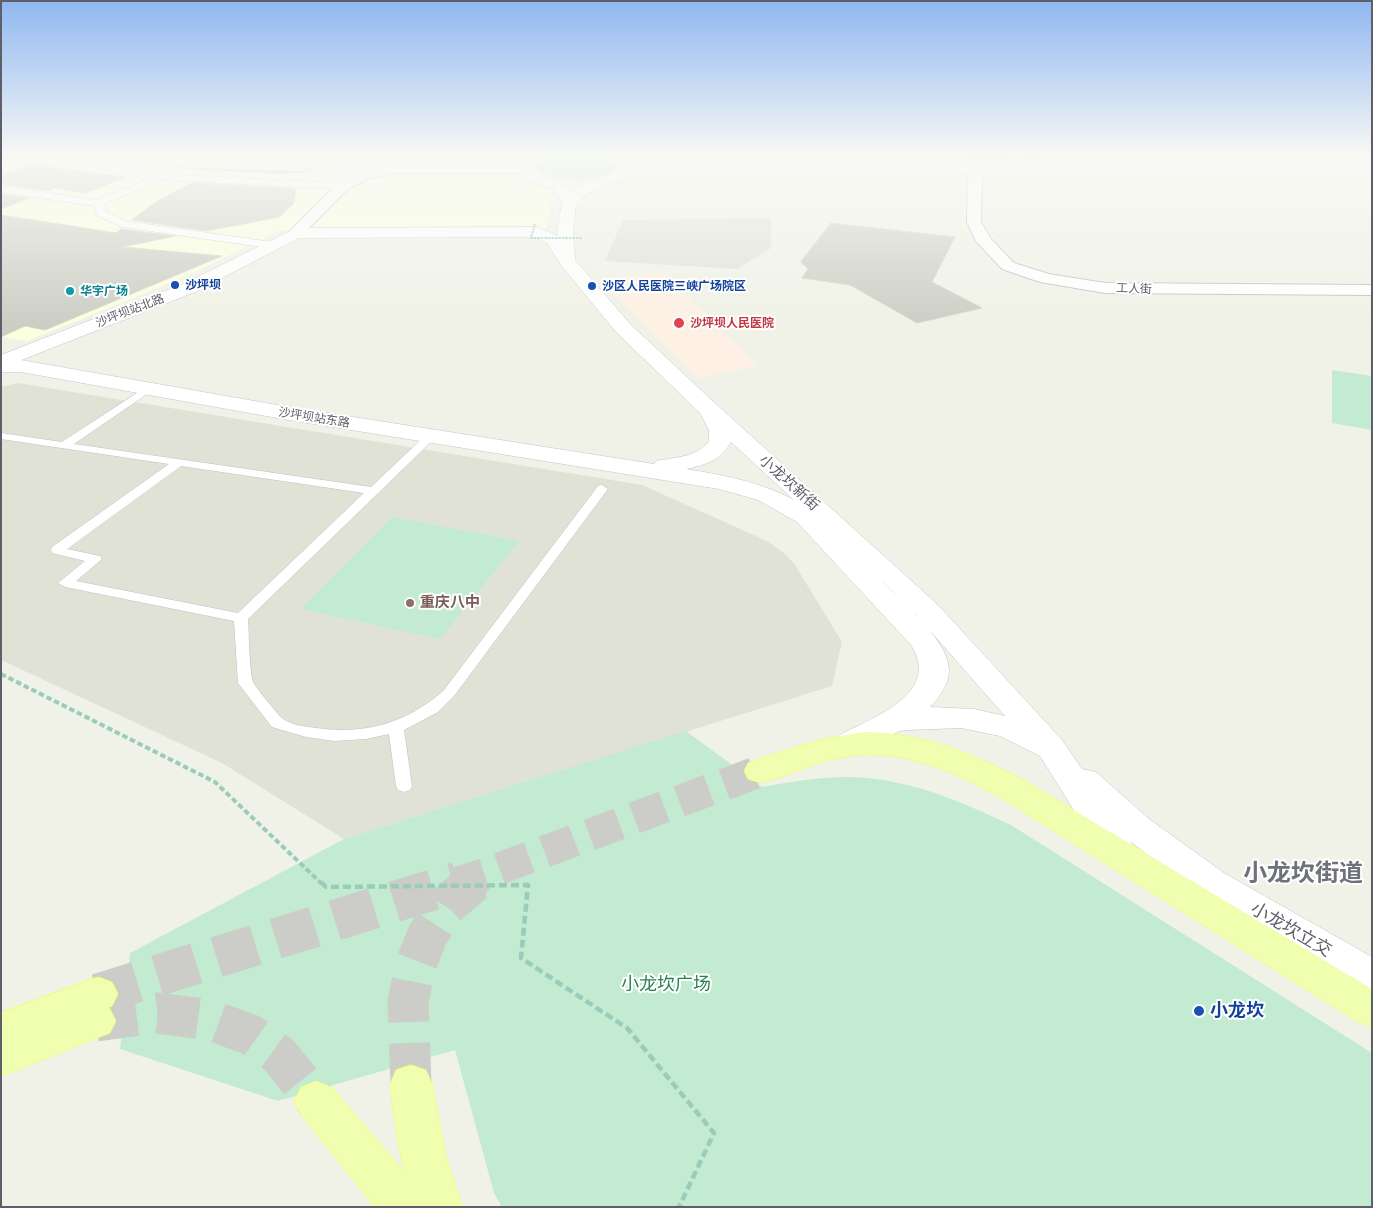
<!DOCTYPE html>
<meta charset="utf-8">
<style>
body{margin:0}
#map{position:relative;width:1373px;height:1208px;overflow:hidden;background:#f0f2e7;font-family:Figtree,sans-serif}
canvas{display:block}
.frame{position:absolute;inset:0;border:2px solid #5e5f69;pointer-events:none}
</style>
<div id="map">
<canvas width="1373" height="1208"></canvas>
<div class="frame"></div>
</div>
<script>
const ctx = document.querySelector('canvas').getContext('2d');
ctx.lineJoin = 'round';
function fill(path, color) { ctx.fillStyle = color; ctx.fill(path, 'evenodd'); }
function stroke(path, color, width, dash) { ctx.strokeStyle = color; ctx.lineWidth = width; ctx.lineCap = dash ? 'butt' : 'round'; ctx.setLineDash(dash || []); ctx.stroke(path); }
function label(font, color, halo, rows, align = 'center') {
  ctx.font = font + ' Figtree,"Noto Sans SC",sans-serif'; ctx.lineWidth = 4; ctx.setLineDash([]); ctx.textBaseline = 'middle'; ctx.strokeStyle = halo; ctx.fillStyle = color; for (const [text, x, y, turn = 0] of rows) {
    ctx.save(); ctx.translate(x, y); ctx.rotate((+turn || 0) * Math.PI / 180); ctx.textAlign = isNaN(turn) ? turn : align; if (halo) ctx.strokeText(text, 0, 0); ctx.fillText(text, 0, 0); ctx.restore();
  }
}
fill(new Path2D(`
 M1,157H529L513,166L511,173L523,182L552,193L547,228L281,230L180,279L27,341L1,337Z`), '#fbffdf');
fill(new Path2D(`
 M961,157H1044L1043,162L963,163Z
 M771,218V248L737,269L605,261L623,220Z
 M18,383L642,485L767,541L784,553L795,565L842,642L832,686L344,839L222,763L1,660V387Z`), '#e0e2d6');
fill(new Path2D(`
 M662,271L758,366L697,378L601,280Z`), '#fef0e4');
fill(new Path2D(`
 M564,157L598,158L614,163L616,167C606,184 550,182 537,170L538,166L550,159Z
 M1332,370L1372,376V430L1332,423Z
 M392,517L519,541L440,639L300,609Z
 M686,731L762,787C789,782 815,778 842,777C902,776 958,800 1011,825L1372,1053V1207H502L494,1193L455,1050L278,1101L120,1049L130,953L344,839Z`), '#c2ebd1');
fill(new Path2D(`
 M108,157L191,168L317,171L281,174L189,169Z`), '#abf');
const building = new Path2D(`
 M33,164L125,177H126L85,193L55,188L48,191L1,184V175Z
 M192,183L291,188L296,189L294,203L279,217L206,231L132,220L157,201Z
 M1,194L29,198L1,209Z
 M1,215L116,233L121,229L175,236L122,247L222,256L45,330L25,326L1,337Z
 M831,223L955,237L932,282L982,308L917,323L850,285L802,278L808,269L801,262Z`);
fill(building, '#cccdc4');
stroke(building, '#d6d7c5', 1);
stroke(new Path2D(`
 M454,884L485,874L760,771
 M473,884L476,881`), '#cccdc8', 32, [32, 16]);
stroke(new Path2D(`
 M98,994L458,882
 M96,1021L158,1013L210,1020L251,1035L279,1055L316,1101
 M411,1084L408,1002L415,967L427,936L447,905L474,882`), '#cccdc8', 41, [41, 21]);
const service = new Path2D(`
 M146,387L150,388L151,390L150,392L74,444L371,487L426,435H434L436,437L248,619C249,631 249,676 254,684C258,690 278,715 283,719C291,725 307,727 316,728C366,735 407,723 444,690L598,486L602,485L608,489L454,696L438,712L404,730L412,786L410,790L404,792L398,790L396,786L389,734L366,739L334,741L306,737L272,727L238,683L234,621L65,587L58,583L85,561L52,553L51,550L52,547L169,464L1,439V433L62,442ZM181,466L364,493L238,613L76,581L102,559L100,556L67,549Z`);
const pedestrian = new Path2D(`
 M68,157H84L135,171L160,174L340,183L351,170L256,166L190,160L185,157H223L356,164L362,157H372L366,165L392,166L397,169L392,172L361,171L347,188L343,189L162,180L104,204L107,212L125,221L279,243L281,245L275,249L122,227L98,216L94,206L1,192V186L97,200L148,179L130,176L70,159Z`);
const minor = new Path2D(`
 M1009,157H1021L1027,165L1025,168H1015Z
 M392,165H526L533,169L526,173H392L367,179L348,189L301,236H291L288,233L338,183L357,173Z
 M975,165L982,169L981,222L991,239L1014,263L1049,274L1105,283L1372,285V295L1105,293L1040,282L1002,269L976,241L967,222L968,169Z`);
const tertiary = new Path2D(`
 M538,227L559,237L575,261L573,265H561L547,243L535,237L299,238L195,292L1,368V355L183,284L296,228Z`);
const secondary = new Path2D(`
 M532,157H550L534,169C545,180 563,179 572,192L577,188L612,173L620,166L606,157H626L635,166L633,168L670,164L1372,165V173L670,172L645,174L621,179L587,194L576,204L573,231L575,260L630,324L717,405L938,605L1062,740L1082,769L1096,772L1149,819L1224,873L1372,957V993L1358,989L1198,893L1130,841L1138,854L1133,863L1120,867L1107,863L1040,756L1000,736L961,728L908,730L899,731L857,753L846,756L835,753L830,745C837,734 850,730 862,724C892,709 937,686 911,645L797,522L758,500L719,489L283,419L21,372H1V360H21L283,406L654,464L656,461C674,457 697,458 709,441V430L700,413L616,332L561,265L559,261L557,231L562,203L558,194L553,189L528,179L519,169L527,159ZM731,442L794,500C761,482 723,475 686,469C705,465 721,460 731,442ZM881,580L918,617L1005,716L974,709L930,707C939,698 949,684 949,670C949,640 900,601 881,580Z`);
const primary = new Path2D(`
 M866,732C924,733 976,755 1027,782L1372,989V1027L1358,1022L1003,799C948,768 890,742 825,761C811,765 771,783 759,782C756,782 752,780 748,779L744,771L748,763C787,750 825,736 866,732Z
 M98,977L112,982L118,994L112,1006L108,1008L110,1009L116,1021L110,1033L1,1076V1013Z
 M411,1065L426,1070L432,1084L447,1161L462,1207H375L301,1115L294,1101L301,1087L316,1081L331,1087L404,1171L396,1131L390,1084L396,1070Z`);
stroke(service, '#c1c1c8', 1);
stroke(pedestrian, '#c1c1c8', 1);
stroke(minor, '#c1c1c8', 2);
stroke(tertiary, '#c1c1c8', 1);
stroke(secondary, '#c3c3cd', 1);
stroke(primary, '#f0fd55', 1);
stroke(new Path2D(`
 M1,674L215,782L322,884`), '#9accbb', 4, [5.5, 3]);
stroke(new Path2D(`
 M321,882L326,887L528,885L521,958L627,1028L714,1133L679,1207`), '#9accbb', 4.5, [8, 4]);
fill(service, '#fff');
fill(pedestrian, '#fff');
fill(minor, '#fff');
fill(tertiary, '#fff');
fill(secondary, '#fff');
fill(primary, '#efffaf');
stroke(new Path2D(`
 M535,224L531,238H582`), '#9accbb', 2, [2.5, 1]);
const sky = ctx.createLinearGradient(0, 0, 0, 326);
sky.addColorStop(0, '#8fb7f1');
sky.addColorStop(0.48, '#f8f9f4');
sky.addColorStop(1, '#f8f9f400');
ctx.fillStyle = sky;
ctx.fillRect(0, 0, 1373, 326);
for (const [x, y, r, color] of [
 [175,285,5,"#1a4fb4"],
 [592,286,5,"#1a4fb4"],
 [70,291,5,"#0f9aa8"],
 [679,323,6,"#e0444e"],
 [410,603,5,"#8d6e63"],
 [1199,1011,6,"#1a4fb4"]
]) { const dot = new Path2D(); dot.arc(x, y, r, 0, 2 * Math.PI); ctx.fillStyle = color; ctx.fill(dot); stroke(dot, '#fff', 2); }
label('bold 12px', '#164399', '#fff', [
 ["沙坪坝",185,285],
 ["沙区人民医院三峡广场院区",602,286]
], 'left');
label('12px', '#5e5f69', '#fff', [
 ["工人街",1134,289,2],
 ["沙坪坝站北路",130,311,-21],
 ["沙坪坝站东路",314,418,9]
]);
label('bold 12px', '#0d838f', '#fff', [
 ["华宇广场",80,291]
], 'left');
label('bold 12px', '#be3a42', '#fff', [
 ["沙坪坝人民医院",690,323]
], 'left');
label('15px', '#5e5f69', '#fff', [
 ["小龙坎新街",789,483,42]
]);
label('bold 15px', '#785e54', '#fff', [
 ["重庆八中",420,603]
], 'left');
label('18px', '#5e5f69', '#fff', [
 ["小龙坎立交",1291,930,30]
]);
label('18px', '#2c804f', '#fff', [
 ["小龙坎广场",666,985]
]);
label('bold 18px', '#164399', '#fff', [
 ["小龙坎",1210,1011]
], 'left');
label('bold 24px', '#6f717b', '#fff', [
 ["小龙坎街道",1303,874]
]);
</script>
